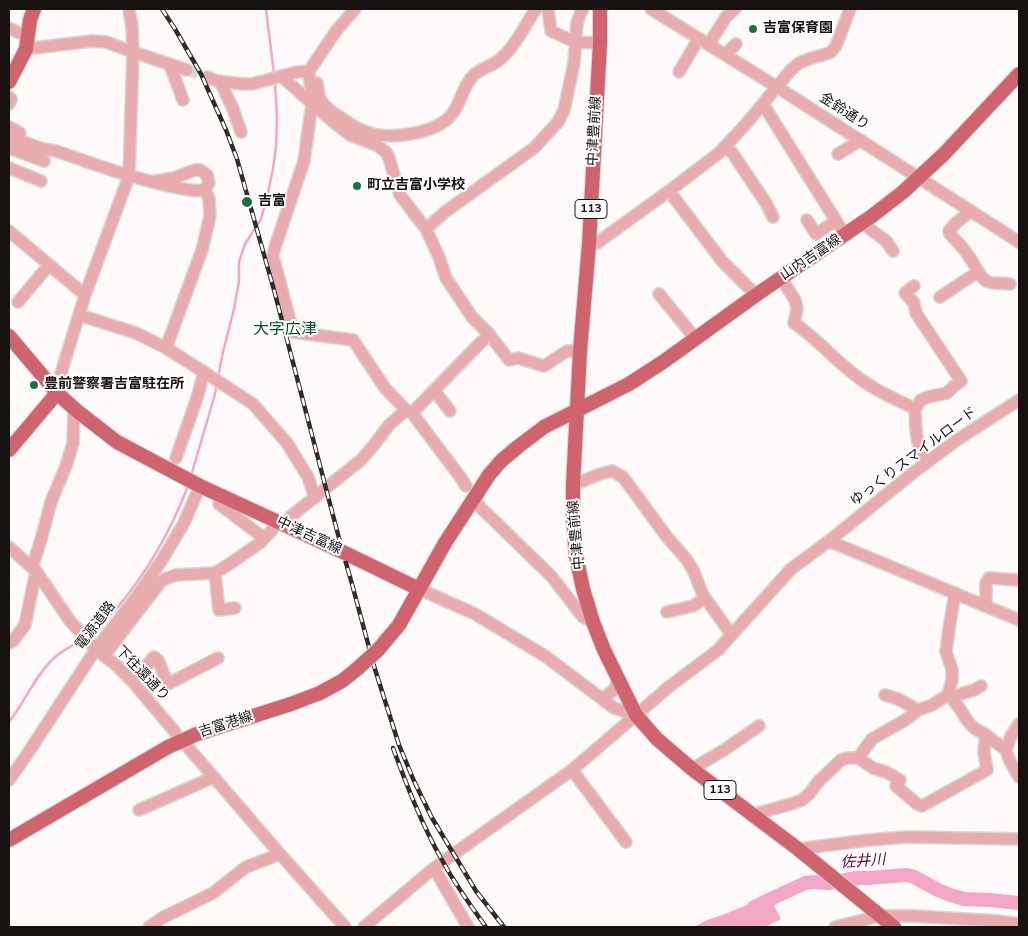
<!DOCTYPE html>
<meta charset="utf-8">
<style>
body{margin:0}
#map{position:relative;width:1028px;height:936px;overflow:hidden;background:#fefaf9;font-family:"Nunito Sans",sans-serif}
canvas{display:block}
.frame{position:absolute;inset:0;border:10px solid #171210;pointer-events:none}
</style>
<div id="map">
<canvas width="1028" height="936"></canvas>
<div class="frame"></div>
</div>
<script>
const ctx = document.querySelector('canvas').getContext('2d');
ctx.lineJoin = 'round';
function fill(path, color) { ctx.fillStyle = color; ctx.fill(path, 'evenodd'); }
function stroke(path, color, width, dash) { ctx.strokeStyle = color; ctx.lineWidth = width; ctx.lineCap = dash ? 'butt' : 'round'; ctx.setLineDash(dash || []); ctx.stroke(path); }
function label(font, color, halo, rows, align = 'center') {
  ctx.font = font + ' "Nunito Sans","Noto Sans JP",sans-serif'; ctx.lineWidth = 4; ctx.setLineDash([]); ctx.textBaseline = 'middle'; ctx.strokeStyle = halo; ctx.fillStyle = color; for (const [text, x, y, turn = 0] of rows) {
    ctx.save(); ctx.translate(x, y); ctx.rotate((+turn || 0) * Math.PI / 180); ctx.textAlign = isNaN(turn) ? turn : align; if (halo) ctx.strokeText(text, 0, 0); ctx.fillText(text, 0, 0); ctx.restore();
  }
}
fill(new Path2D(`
 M769,896L781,919L765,927H694L707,920L725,914Z`), '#f3a7c6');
stroke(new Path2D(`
 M266,9L274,74
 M218,377L223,352L234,309L239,281V262L245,244L261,219L267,197L273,169L276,147L277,118L275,82
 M191,476L213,401L217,385
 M88,635C98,628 107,618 116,609C147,573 171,530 188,486
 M9,722C24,703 34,678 51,661C60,651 73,646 83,639`), '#f3a7c6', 2.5);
stroke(new Path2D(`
 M754,907L805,883L814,882L828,883L857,878H868L907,875L914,877L938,890L950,895L964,899L990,900L1019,903`), '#f3a7c6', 14);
stroke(new Path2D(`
 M187,70L207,77`), '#dbd7d6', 11, [11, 5.5]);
const minor = new Path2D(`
 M548,9L551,31L575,42L600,43
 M651,9L777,87L1019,242
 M9,28L28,37
 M709,44L726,17L735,9
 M26,49L92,41L106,42L133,52L187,70
 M725,55L736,44
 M170,65L183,100
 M309,71L312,103L304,161L275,247L273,256L293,332L353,340L385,388L406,410L412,413L461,478L466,486
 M679,72L699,38
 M281,76L332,121L350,135L378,146L386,152L389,158L400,195L426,229L439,257L446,278L472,317L489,334L509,360L518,358L544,366L567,351H580
 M207,77L217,81L243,84H252L297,72L309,71L336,31L355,9
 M220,81L233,109L241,132
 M317,83C318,87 318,91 319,95C322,109 341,117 352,125C358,129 366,132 373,134C395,139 438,133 452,114C461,103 463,84 475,74C481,69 491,66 498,61C515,48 524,26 536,9
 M9,97L11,99L9,104
 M763,104L845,235
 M9,127L20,133
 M9,137L43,149L56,151C97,165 137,180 179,188C187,189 197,193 205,189L209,183L207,175L200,170H195L174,178L151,182
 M9,148L44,161
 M723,149L731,151L766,203L773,217
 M838,154L861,140
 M9,168L41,181
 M669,191L722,261L756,295
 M971,211L957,222L949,231L950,234C956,241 963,247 968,255C974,263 978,275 986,281C993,285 1002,282 1010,284
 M807,220L816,234L836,221
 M862,223L886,241L893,251
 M426,229L445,212L534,148L558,122L564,110L574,63L577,23L581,12L583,9
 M9,231L85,295
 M589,244L597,243L669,191L719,153L746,124L791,70L799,63L809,59L826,54L831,52L836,46L850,9
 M781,278L795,300L797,309L794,323C819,340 838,364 863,381C878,392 898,400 915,409C916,431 914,444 929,461
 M914,286L905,293L914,303L916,313L961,381L954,386L947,393L928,397L921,400L915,409
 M659,294L695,338
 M940,297L970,277L979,272
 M18,302L49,265
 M79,315L136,333L166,348L202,250L210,216L209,199L205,189
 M166,348L204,372L197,398L176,458
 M204,372L253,404L287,443L308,477L315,498
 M434,390L450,411
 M57,393L62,370L85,295L129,176L133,52L132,27L129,9
 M412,413L489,334
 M573,485L600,474L612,471L623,477L667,537L687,560L694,572L703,595L731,634
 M223,495L219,504L264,538
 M478,505L552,577L583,617L593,622
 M290,517L361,460L374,445L389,425L406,410
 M829,541L1019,620
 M9,547L36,571L70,621L96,649L117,666L132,681L175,732
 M32,568L42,536L51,502L66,466L73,443L74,408
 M215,573L219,610L235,608
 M419,589L475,614L545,656L614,708L636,715
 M986,606V583L989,578L1017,580
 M667,612L693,606L705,598
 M9,643L13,641L25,625L36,571
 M104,656L162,580L176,575L215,573L228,565L260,543L272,530
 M133,682L154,657L158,660L168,684L218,658
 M948,695L952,680V669L946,652L949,629L955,593
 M950,697L974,690L981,686
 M602,698C612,692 616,691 618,679
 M986,735L1006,750L1011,736L1019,724
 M186,745L280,854L345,927
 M1006,750L1009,759L1019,777
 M858,758L872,739L907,719L918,710
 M692,769L724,750L759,726
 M572,770L626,842
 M9,780L26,756L96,649L137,596L162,560L184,523L200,486
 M139,810L214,777
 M752,815L791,804L802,800L809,794L818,782L841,760L848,758H858L873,768L886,772L900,780L896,786L917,804L922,806L987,770L984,752L986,735C982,732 976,730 973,727C963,718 959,703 948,695L932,705L918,710L898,699L885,695
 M798,849L869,840L907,837L1019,839
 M434,868L468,927
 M149,927L162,918L213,893L246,867L280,854
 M364,927L434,868L572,770L670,686L718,650L791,569L829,541L914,472L957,440L1019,400
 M835,927L880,916H913L997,921L1019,924`);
const major = new Path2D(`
 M600,9V43L589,244L580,351L573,485V518L576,556L583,589L593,622L604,650L636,715L657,739L692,769L798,849L894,927
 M9,82L26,49L30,20L34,9
 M9,336L57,393L77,411L117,442L200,486L328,545
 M9,450L57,393
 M347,554L419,589
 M378,650L399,625L445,543L489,475L501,461L519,446L544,427L629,384L663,362L756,295L872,216L903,192L944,154L1019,74
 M9,840L168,747L197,734L291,704L320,693L342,681L357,669`);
stroke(minor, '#d9d5d4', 14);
stroke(major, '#d9d5d4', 16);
stroke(minor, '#e8acae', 11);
stroke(major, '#cf646e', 14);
const rail = new Path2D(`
 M162,9L175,29L201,74L226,130L237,159L274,290L340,542L352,584L374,666L399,745L414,781L432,818L476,891L504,927
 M393,748C407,786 422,825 442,860C455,884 470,905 486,927`);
stroke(rail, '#312c2a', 4.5);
stroke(rail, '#fff', 2.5, [8]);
const majorBridge = new Path2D(`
 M328,545L347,554
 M357,669L378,650`);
stroke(majorBridge, '#d9d5d4', 16, []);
stroke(majorBridge, '#cf646e', 14);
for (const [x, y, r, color] of [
 [753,29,5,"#216e3d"],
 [357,186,5,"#216e3d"],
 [247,202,6,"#216e3d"],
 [34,385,5,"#216e3d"]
]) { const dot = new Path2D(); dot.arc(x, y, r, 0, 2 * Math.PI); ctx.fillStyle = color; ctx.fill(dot); stroke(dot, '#fff', 2); }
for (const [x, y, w] of [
 [591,209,32],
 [720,790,32]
]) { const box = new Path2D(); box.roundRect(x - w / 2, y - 9.5, w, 19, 4); ctx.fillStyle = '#fff'; ctx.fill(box); stroke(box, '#171210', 1); }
label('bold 12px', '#171210', null, [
 ["113",591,209],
 ["113",720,790]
]);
label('bold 14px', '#171210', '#fff', [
 ["吉富保育園",763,29],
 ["町立吉富小学校",367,186],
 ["吉富",258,202],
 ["豊前警察署吉富駐在所",44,385]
], 'left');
label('14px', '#171210', '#fff', [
 ["金鈴通り",844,112,33],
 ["中津豊前線",595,131,-87],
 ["山内吉富線",811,258,-34],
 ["ゆっくりスマイルロード",914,457,-37],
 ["中津豊前線",577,535,-95],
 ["中津吉富線",309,536,25],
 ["電源道路",96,626,-53],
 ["下往還通り",142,674,46],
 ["吉富港線",226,725,-18]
]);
label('italic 15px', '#5c0036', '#fff', [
 ["佐井川",863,862,-4]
]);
label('16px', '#025126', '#fff', [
 ["大字広津",285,330]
]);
</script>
